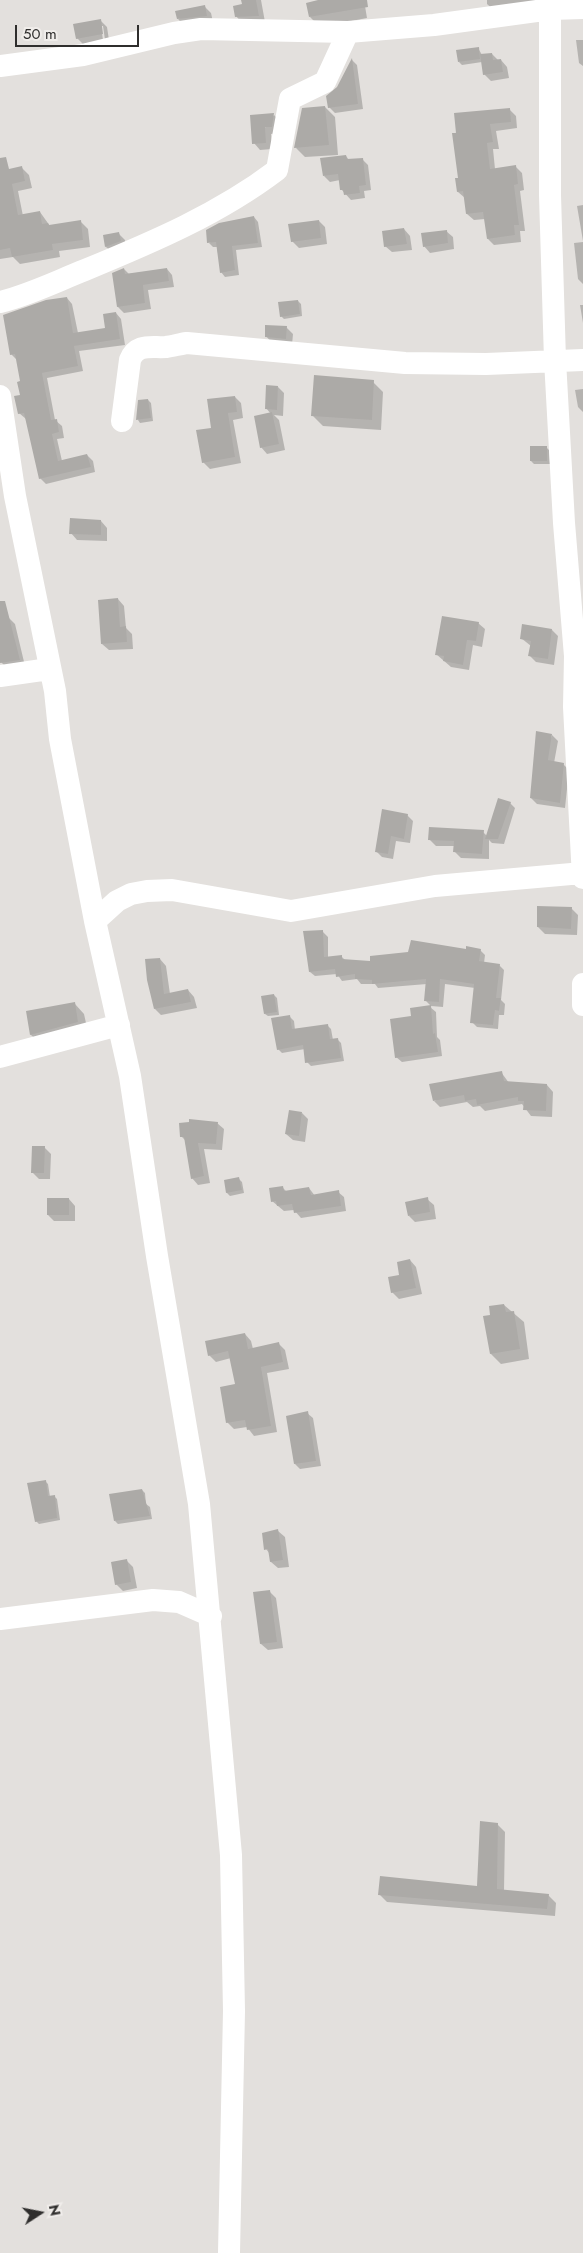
<!DOCTYPE html>
<style>
body{margin:0}
#map{position:relative;width:583px;height:2253px;overflow:hidden;background:#e3e0dd;font-family:Jost,sans-serif}
canvas{display:block}
.north{position:absolute;left:15px;top:2188px;width:50px;height:50px;-webkit-text-stroke:4px #f0edea;paint-order:stroke;rotate:79deg;font-size:14px;font-weight:700;line-height:20px;text-align:center;color:#2f2e2d}
.north::after{content:'';display:block;margin:auto;width:18px;height:22px;background:#2f2e2d;clip-path:polygon(50% 0,100% 100%,50% 72%,0 100%)}
.scale{position:absolute;left:15px;top:25px;width:124px;height:22px;box-sizing:border-box;border:2px solid #2f2e2d;border-top:0;padding-left:6px;font-size:15px;line-height:18px;white-space:nowrap;color:#2f2e2d;-webkit-text-stroke:4px #f0edea;paint-order:stroke}
</style>
<div id="map">
<canvas width="583" height="2253"></canvas>
<div class="north">N</div>
<div class="scale">50 m</div>
</div>
<script>
const ctx = document.querySelector('canvas').getContext('2d');
ctx.lineJoin = 'round';
function fill(path, color) { ctx.fillStyle = color; ctx.fill(path, 'evenodd'); }
function stroke(path, color, width, dash) { ctx.strokeStyle = color; ctx.lineWidth = width; ctx.lineCap = dash ? 'butt' : 'round'; ctx.setLineDash(dash || []); ctx.stroke(path); }
fill(new Path2D(`
 M242,0H261L265,22L242,23L236,16L243,5Z
 M319,0H364L367,18L320,27L310,17Z
 M487,0H540L496,12L487,4Z
 M205,7L211,13L213,22L184,25L178,19Z
 M100,20L107,27L109,40L83,44L77,38ZM101,26H103L105,40H103Z
 M576,40H583V66L579,63Z
 M478,48L482,55L492,54L498,60H501L507,67L509,78L491,81L484,74L482,62L462,65L459,62Z
 M352,60L357,65L363,109L335,113L329,107Z
 M325,107L335,117L338,155L305,157L296,148Z
 M509,109L516,116L517,128L496,131L499,149H493L495,169L515,166L522,173L524,190L520,191L525,231H520L521,242L494,245L488,239L485,219L474,220L467,214L465,198L458,192L459,179L453,134Z
 M274,115L280,121L278,133L271,134L272,149L260,150L254,143Z
 M346,156L349,160L362,159L368,165L371,190L364,191L365,198L351,200L341,189L340,180L330,182L324,176Z
 M22,168L29,175L32,188L18,191L23,216L40,212L50,226L80,221L88,229L90,247L59,251L60,257L20,264L13,257L0,259V172Z
 M583,205V241L577,206Z
 M254,217L258,222L262,247L236,250L239,275L225,277L221,272L217,247H213L209,243Z
 M319,221L325,227L327,244L299,248L292,241Z
 M404,229L410,236L412,250L392,252L385,246Z
 M446,231L453,237L454,249L430,253L424,246Z
 M119,234L125,240L126,247L113,253L106,247L105,236Z
 M583,242V284L578,279L574,243Z
 M124,269L129,274L167,269L172,275L174,287L148,290L151,309L124,313L118,307Z
 M67,298L72,304L78,333L107,329L116,313L121,319L125,345L79,351L83,371L47,378L55,420L62,426L64,438L57,439L62,461L87,455L93,461L95,472L46,484L40,478L26,419L19,413L22,382L17,360L11,354Z
 M298,301L301,304L302,316L284,319L281,316Z
 M580,305H583V323Z
 M286,327L293,334L292,345L272,343L266,336Z
 M373,382L383,392L381,430L323,426L313,416Z
 M278,387L284,393L283,416L274,415L279,420L285,450L267,454L261,447L271,414L266,408Z
 M583,389V412L578,407L575,390Z
 M235,397L241,403L243,418L233,420L241,463L210,469L203,462Z
 M148,400L151,403L153,421L140,423L138,420Z
 M546,447L549,450L550,464H534L531,461Z
 M101,521L107,528V541L77,540L71,533Z
 M118,599L124,606L126,628L132,634L133,649L109,650L102,644Z
 M8,617L15,624L25,666L8,669L1,662L0,619Z
 M478,623L485,629L482,647L473,645L469,670L451,667L436,654Z
 M552,630L558,636L554,665L536,662L530,656L531,646L521,638Z
 M552,735L558,741L554,763L563,764L569,770L565,808L537,804L531,798Z
 M510,803L515,808L504,844L492,843L489,840V859L461,858L454,851L455,846H436L429,839L482,831L487,836Z
 M407,815L413,821L410,843L396,841L393,859L382,857L376,851Z
 M571,908L578,915L577,935L545,934L538,927Z
 M323,932L328,937V958L341,956L346,961L372,963L480,950L485,955L484,963L499,965L504,970L501,1000L505,1004L504,1015H499L498,1029L477,1027L472,1022L475,988L445,984L443,1007L431,1006L426,1001L427,984L378,988L375,984H361L357,979L342,981L337,974L315,976L310,972Z
 M160,959L166,966L170,994L188,990L194,997L197,1008L161,1015L155,1009Z
 M274,995L277,998L279,1015L268,1016L265,1014Z
 M75,1004L84,1014L88,1032L41,1044L31,1035L27,1012Z
 M430,1007L436,1012L437,1037L440,1040L442,1056L402,1062L396,1057L412,1017Z
 M290,1017L294,1021L295,1030L327,1025L331,1029L333,1040L337,1039L341,1043L344,1061L311,1066L307,1062L305,1049L282,1053L278,1049Z
 M501,1072L509,1083L547,1085L553,1092L552,1117L531,1116L522,1104L485,1111L480,1106L473,1107L467,1102L440,1107L434,1101Z
 M302,1113L308,1119L305,1142L293,1140L286,1134Z
 M217,1123L224,1129L222,1150L204,1149L210,1183L198,1185L192,1178L185,1140L182,1137Z
 M44,1147L51,1154L50,1179H39L32,1172Z
 M239,1179L242,1182L244,1193L230,1196L227,1193L225,1181Z
 M282,1187L287,1192L309,1188L315,1196L338,1192L344,1197L346,1211L301,1218L294,1210L284,1211L272,1201Z
 M69,1199L75,1206V1221H54L48,1215Z
 M427,1199L434,1205L436,1219L415,1222L409,1216Z
 M410,1260L416,1267L422,1294L399,1299L392,1292Z
 M504,1305L524,1322L529,1359L501,1364L491,1354L492,1316Z
 M245,1334L251,1341L253,1349L278,1343L285,1350L289,1369L267,1373L277,1432L254,1436L247,1427L234,1429L227,1422L237,1385L231,1358L216,1362L209,1355Z
 M307,1413L313,1418L321,1466L300,1469L295,1464Z
 M45,1481L48,1484L50,1497L54,1496L57,1499L60,1520L39,1524L36,1521Z
 M142,1490L145,1493L146,1504L150,1507L152,1519L118,1524L115,1521Z
 M278,1531L285,1537L289,1567L278,1568L271,1562L270,1554L266,1549Z
 M127,1561L133,1567L137,1588L123,1591L116,1584Z
 M269,1591L276,1598L283,1648L268,1650L261,1644Z
 M497,1824L505,1832L504,1891L548,1895L556,1903L555,1916L387,1902L379,1894L479,1887Z`), '#0003');
fill(new Path2D(`
 M241,0H256L259,16L235,17L233,6L242,4Z
 M318,0H367L368,7L309,17L306,3Z
 M205,5L207,16L177,19L175,11Z
 M101,19L103,34L76,39L73,24Z
 M479,47L480,59L458,62L456,50Z
 M492,53L493,60L501,59L503,72L483,75L480,54Z
 M352,58L358,104L328,108L326,96L337,87Z
 M325,106L329,145L294,148L302,108Z
 M510,108L511,122L490,124L493,142L487,143L490,169L516,165L518,184L514,185L519,225H514L515,235L487,239L483,212L466,214L463,191L457,192L455,178H458L452,133H456L454,113Z
 M274,113L272,127H265L266,143L252,144L250,115Z
 M346,155L347,159L363,158L366,185L359,186L360,193L344,195L343,190H340L338,174L323,176L320,158Z
 M6,157L9,169L22,166L25,181L12,184L18,215L40,211L42,224L48,223L49,225L81,220L83,240L52,244L53,250L12,257L10,248L0,250V158Z
 M254,216L258,243L232,246L235,270L220,273L216,242L207,243L206,230L219,223Z
 M319,220L321,238L291,242L288,224Z
 M404,228L407,244L384,247L382,231Z
 M447,230L448,243L423,247L421,233Z
 M119,232L121,241L105,247L103,235Z
 M124,268L125,274L167,268L169,281L143,285L145,303L117,307L112,273Z
 M67,297L73,333L105,328L103,314L116,312L120,339L74,346L78,366L42,373L51,420L57,419L59,432L52,434L58,461L87,454L91,467L39,479L24,413L18,414L14,396L20,395L17,382L20,381L15,354L10,355L3,315L46,300Z
 M298,300L300,314L280,317L278,302Z
 M265,325L287,326L286,339L265,337Z
 M314,375L374,380L372,420L311,416Z
 M266,385L278,386L277,410L265,409Z
 M235,396L237,412L228,413L235,457L202,463L196,430L211,428L207,399Z
 M148,399L151,418L136,420L138,400Z
 M272,412L279,444L260,448L254,416Z
 M530,446H547V461H530Z
 M70,518L101,520V535L69,534Z
 M118,598L120,627L126,626L127,642L101,644L98,600Z
 M0,601H5L20,660L0,663Z
 M442,616L479,622L476,641L467,640L463,665L443,661L444,656L435,655Z
 M522,624L552,629L548,659L528,656L531,641L520,639Z
 M536,731L552,734L548,760L564,763L560,803L530,798Z
 M498,798L511,802L498,839H485Z
 M382,809L408,814L404,839L391,836L388,854L375,852Z
 M429,827L484,830L482,854L453,852L454,841L428,840Z
 M537,906L572,907L571,929L537,927Z
 M323,930L324,957L342,955V959L370,961V956L408,952L411,940L466,949V946L481,949L479,961L500,964L496,998H501L499,1011L495,1010L493,1025L470,1023L474,984L440,979L439,1002L424,1001L426,979L372,984V980L355,979V974L336,977L335,969L309,972L303,931Z
 M160,958L164,994L188,989L191,1002L154,1009L147,980L145,959Z
 M274,994L277,1012L264,1014L261,996Z
 M75,1002L78,1022L30,1035L26,1011Z
 M431,1005L433,1034L435,1033L438,1052L395,1058L390,1019L411,1016L410,1008Z
 M290,1015L292,1029L328,1024L330,1039L338,1038L341,1058L305,1063L303,1045L277,1050L271,1018Z
 M502,1071L504,1081L547,1084L546,1111L523,1110L524,1101H518V1097L477,1105L476,1099L465,1101L464,1095L433,1101L429,1084Z
 M289,1110L302,1112L299,1136L285,1134Z
 M189,1119L218,1122L216,1144L198,1143L204,1176L191,1179L184,1137H180L179,1123L189,1122Z
 M32,1146H45L44,1173H31Z
 M239,1177L242,1190L226,1193L224,1180Z
 M283,1186L284,1191L309,1187L311,1195L339,1190L341,1206L294,1213L292,1204L277,1206L276,1201L271,1202L269,1188Z
 M428,1197L430,1212L408,1216L405,1202Z
 M47,1198H69V1215H47Z
 M410,1259L416,1288L391,1293L388,1277L399,1275L397,1262Z
 M504,1304L506,1312L514,1311L520,1349L490,1354L483,1316L490,1315L489,1306Z
 M245,1333L248,1349L279,1342L283,1362L261,1367L271,1426L247,1430L245,1420L226,1423L220,1387L235,1384L228,1351L208,1356L205,1341Z
 M308,1411L316,1461L294,1464L286,1416Z
 M46,1480L48,1496L55,1495L57,1518L35,1522L27,1483Z
 M142,1489L150,1516L114,1521L109,1494Z
 M278,1529L283,1560L270,1562L268,1549L264,1550L262,1533Z
 M127,1559L131,1582L115,1585L111,1562Z
 M270,1590L277,1642L260,1644L253,1592Z
 M480,1821L498,1823L497,1889L549,1894L547,1909L378,1895L380,1876L477,1886Z`), '#acaaa7');
stroke(new Path2D(`
 M550,0V195L555,360L564,523L575,656L574,707L583,878
 M0,66L83,55L174,33L201,29L348,32L434,25L551,9L583,8
 M0,302C29,295 57,281 85,270C153,242 219,214 277,170L290,99L325,82L348,32
 M0,396L15,496L55,691L60,739L95,921L130,1076L157,1256L199,1504L231,1855L234,2011L229,2253
 M122,421L130,360C137,343 151,348 166,347C173,346 180,344 187,343L405,363L486,364L583,360
 M0,676L49,669
 M95,921L117,901L131,894L147,891L172,890L291,911L435,886L583,873
 M583,984V1005
 M0,1057L119,1025
 M0,1619L153,1600L179,1602L211,1616`), '#fff', 22);
</script>
